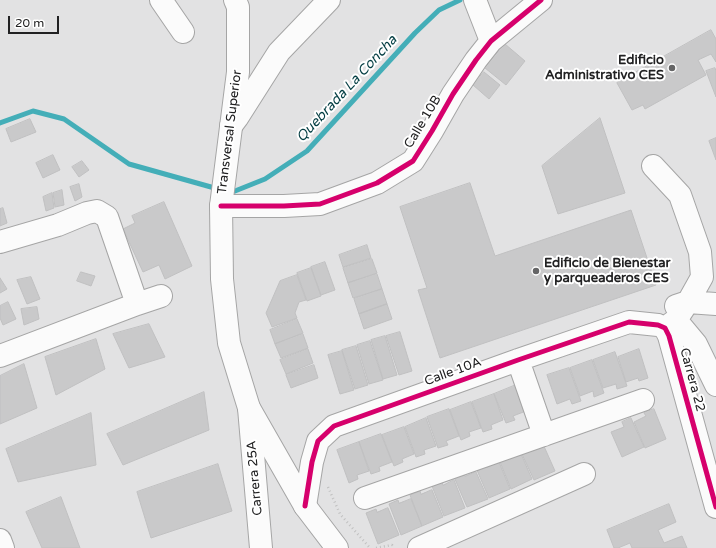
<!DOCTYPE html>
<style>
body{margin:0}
#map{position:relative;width:716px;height:548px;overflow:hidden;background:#e2e2e3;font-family:"Varela Round",sans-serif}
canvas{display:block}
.scale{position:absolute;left:8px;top:16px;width:51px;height:18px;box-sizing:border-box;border:2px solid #212122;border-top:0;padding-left:5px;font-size:12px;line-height:14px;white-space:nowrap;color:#212122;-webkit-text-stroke:3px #fff;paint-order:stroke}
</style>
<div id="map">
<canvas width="716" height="548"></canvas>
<div class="scale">20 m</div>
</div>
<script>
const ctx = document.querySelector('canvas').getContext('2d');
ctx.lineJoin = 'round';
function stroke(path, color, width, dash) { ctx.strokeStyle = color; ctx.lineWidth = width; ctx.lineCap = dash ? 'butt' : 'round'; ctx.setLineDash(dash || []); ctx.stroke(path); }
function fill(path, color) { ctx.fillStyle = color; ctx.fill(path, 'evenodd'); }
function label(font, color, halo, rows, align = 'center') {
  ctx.font = font + ' "Varela Round",sans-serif'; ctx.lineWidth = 4; ctx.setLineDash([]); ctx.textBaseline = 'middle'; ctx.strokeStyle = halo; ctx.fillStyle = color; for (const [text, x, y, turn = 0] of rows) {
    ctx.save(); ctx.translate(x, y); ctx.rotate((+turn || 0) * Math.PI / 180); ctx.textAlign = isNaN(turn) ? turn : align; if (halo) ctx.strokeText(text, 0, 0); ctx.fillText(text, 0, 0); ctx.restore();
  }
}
stroke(new Path2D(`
 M0,123L33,111L64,119L129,164L211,187
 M227,190L235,191L265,179L307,151L415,33L439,10L460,0`), '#44aeb8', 5);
const building = new Path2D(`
 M711,30L716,39V62L711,54L698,60L706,75L645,109L643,105L632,110L617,83Z
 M505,44L525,61L506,85L485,68Z
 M715,68L716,71V97L706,71Z
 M484,72L500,85L489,99L473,85Z
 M600,118L625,193L558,214L542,166Z
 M30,119L36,132L11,142L6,129Z
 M716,138V160L709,141Z
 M53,155L60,170L43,178L36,163Z
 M82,161L89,170L79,177L72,167Z
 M470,183L495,256L631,210L656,285L440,358L418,290L427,288L400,207Z
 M79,184L82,197L75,201L70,187Z
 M62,190L64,205L55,207L53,193Z
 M52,193L54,208L46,211L43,197Z
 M164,202L192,266L165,279L159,265L143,272L123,229L135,223L132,216Z
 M3,208L7,223L0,226V209Z
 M367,245L371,258L343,267L339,255Z
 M372,259L377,273L348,283L343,268Z
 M325,262L335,290L321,295L311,267Z
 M311,268L321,296L307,301L297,273Z
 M81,272L95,276L91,286L77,281Z
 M377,274L382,289L353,298L348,283Z
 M297,275L306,300L299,302L295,313L297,318L272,327L266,313L280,281Z
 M31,277L40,299L27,304L17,280Z
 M0,278L7,289L0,293Z
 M382,289L387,304L359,314L354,299Z
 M8,302L16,319L3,325L0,318V306Z
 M387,304L392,319L364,329L359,314Z
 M37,307L39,319L24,325L21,309Z
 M297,319L303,333L275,344L270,330Z
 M149,324L165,357L129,368L113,334Z
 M400,332L412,371L399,375L386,336Z
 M303,334L308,348L281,358L275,344Z
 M385,336L397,375L383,379L371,340Z
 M96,339L105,369L56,395L45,357Z
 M370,341L383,380L369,384L357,345Z
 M356,346L368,385L355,389L342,350Z
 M308,349L313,363L286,374L280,360Z
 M639,349L648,378L639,381L638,378L626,382L618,357Z
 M342,351L354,390L340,394L328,355Z
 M615,352L627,386L617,389L616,384L603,388L593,360Z
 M592,360L604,393L594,397L593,391L580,396L570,368Z
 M24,364L37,408L0,424V376Z
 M314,365L318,378L291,388L286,375Z
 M569,368L581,401L572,404L570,399L557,404L547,375Z
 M516,385L526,411L513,416L515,420L506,423L494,394Z
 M204,392L209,430L123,465L107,434Z
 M494,394L503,420L491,425L492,429L483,432L472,402Z
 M471,402L481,428L469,432L470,436L461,440L450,410Z
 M449,409L459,436L446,441L448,445L438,448L427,417Z
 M654,409L666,439L645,448L634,422L646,416L644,413Z
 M91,413L96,465L18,482L6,449Z
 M426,418L436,446L424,450L425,454L416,457L405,427Z
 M631,418L644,447L622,457L611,432L624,427L622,422Z
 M404,427L414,454L402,459L403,462L394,466L382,435Z
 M381,434L392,462L379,467L380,471L371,474L359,442Z
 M359,442L369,471L357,475L358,479L349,483L337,450Z
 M543,444L555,471L534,480L520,450Z
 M508,453L510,459L521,454L532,479L511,489L498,457Z
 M499,462L510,489L489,498L476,468L486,464L487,467Z
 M218,464L232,511L151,538L137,492Z
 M476,472L488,499L467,507L454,477L464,473L465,476Z
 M454,480L465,508L444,516L432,486L442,482L443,485Z
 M432,490L443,517L422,526L410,495L420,491L421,494Z
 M61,497L80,548H42L26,512Z
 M411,499L422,526L401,535L389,504L398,500L399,503Z
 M669,504L676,522L658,530L664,543L682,536L687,548H632L630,543L618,548H614L607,530Z
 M388,508L399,535L378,544L366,513L376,509L377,512Z`);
fill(building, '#c9c9ca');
stroke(building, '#c0c0c1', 1);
const minor = new Path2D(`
 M161,0L183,32
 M475,0L491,41
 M231,126L237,118L279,52L329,0
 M653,166L680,195L700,252L702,277L688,302L676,320L665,328
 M221,206H284L320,204L377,183L413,161L432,131L453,94L476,60L491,41L541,0
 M0,242L58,225L87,213L97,211L107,217L137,304
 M676,306L688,302L716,304
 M676,320L696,344L716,385
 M0,356L137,304L161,296
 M518,360L544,435
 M249,408L261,548
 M365,498L643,400
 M305,506L312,462L318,441L334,426L518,360L629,322L658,325L665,328L669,336L716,507
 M0,540L3,548
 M419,548L584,474`);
const major = new Path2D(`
 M235,0L238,7V72L221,206L222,279L229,343L249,408L305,506L337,548`);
stroke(minor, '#a5a5a5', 24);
stroke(major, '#a5a5a5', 24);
stroke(new Path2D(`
 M328,487L340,514L370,548
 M376,548L392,545L394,548`), '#c0c0c0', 2.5, [1, 3]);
stroke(minor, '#fbfbfb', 22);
stroke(major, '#fbfbfb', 22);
stroke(new Path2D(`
 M221,206H284L320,204L377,183L413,161L432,131L453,94L476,60L491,41L541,0
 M305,506L312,462L318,441L334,426L518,360L629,322L658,325L665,328L669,336L716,507`), '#d6006c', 5);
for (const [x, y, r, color] of [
 [672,68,4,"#656566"],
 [536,271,4,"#656566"]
]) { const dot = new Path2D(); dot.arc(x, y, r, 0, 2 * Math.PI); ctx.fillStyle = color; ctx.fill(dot); stroke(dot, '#fff', 1.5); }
label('bold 13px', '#212122', '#fff', [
 ["Edificio",664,61],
 ["Administrativo CES",664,76],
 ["Edificio de Bienestar",544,264,"left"],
 ["y parqueaderos CES",544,279,"left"]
], 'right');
label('13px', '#212122', '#fff', [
 ["Calle 10B",423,122,-59],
 ["Transversal Superior",230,132,-83],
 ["Calle 10A",453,372,-20],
 ["Carrera 22",692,380,75],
 ["Carrera 25A",255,478,-95]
]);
label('italic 14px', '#043e43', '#fff', [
 ["Quebrada La Concha",347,89,-47]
]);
</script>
